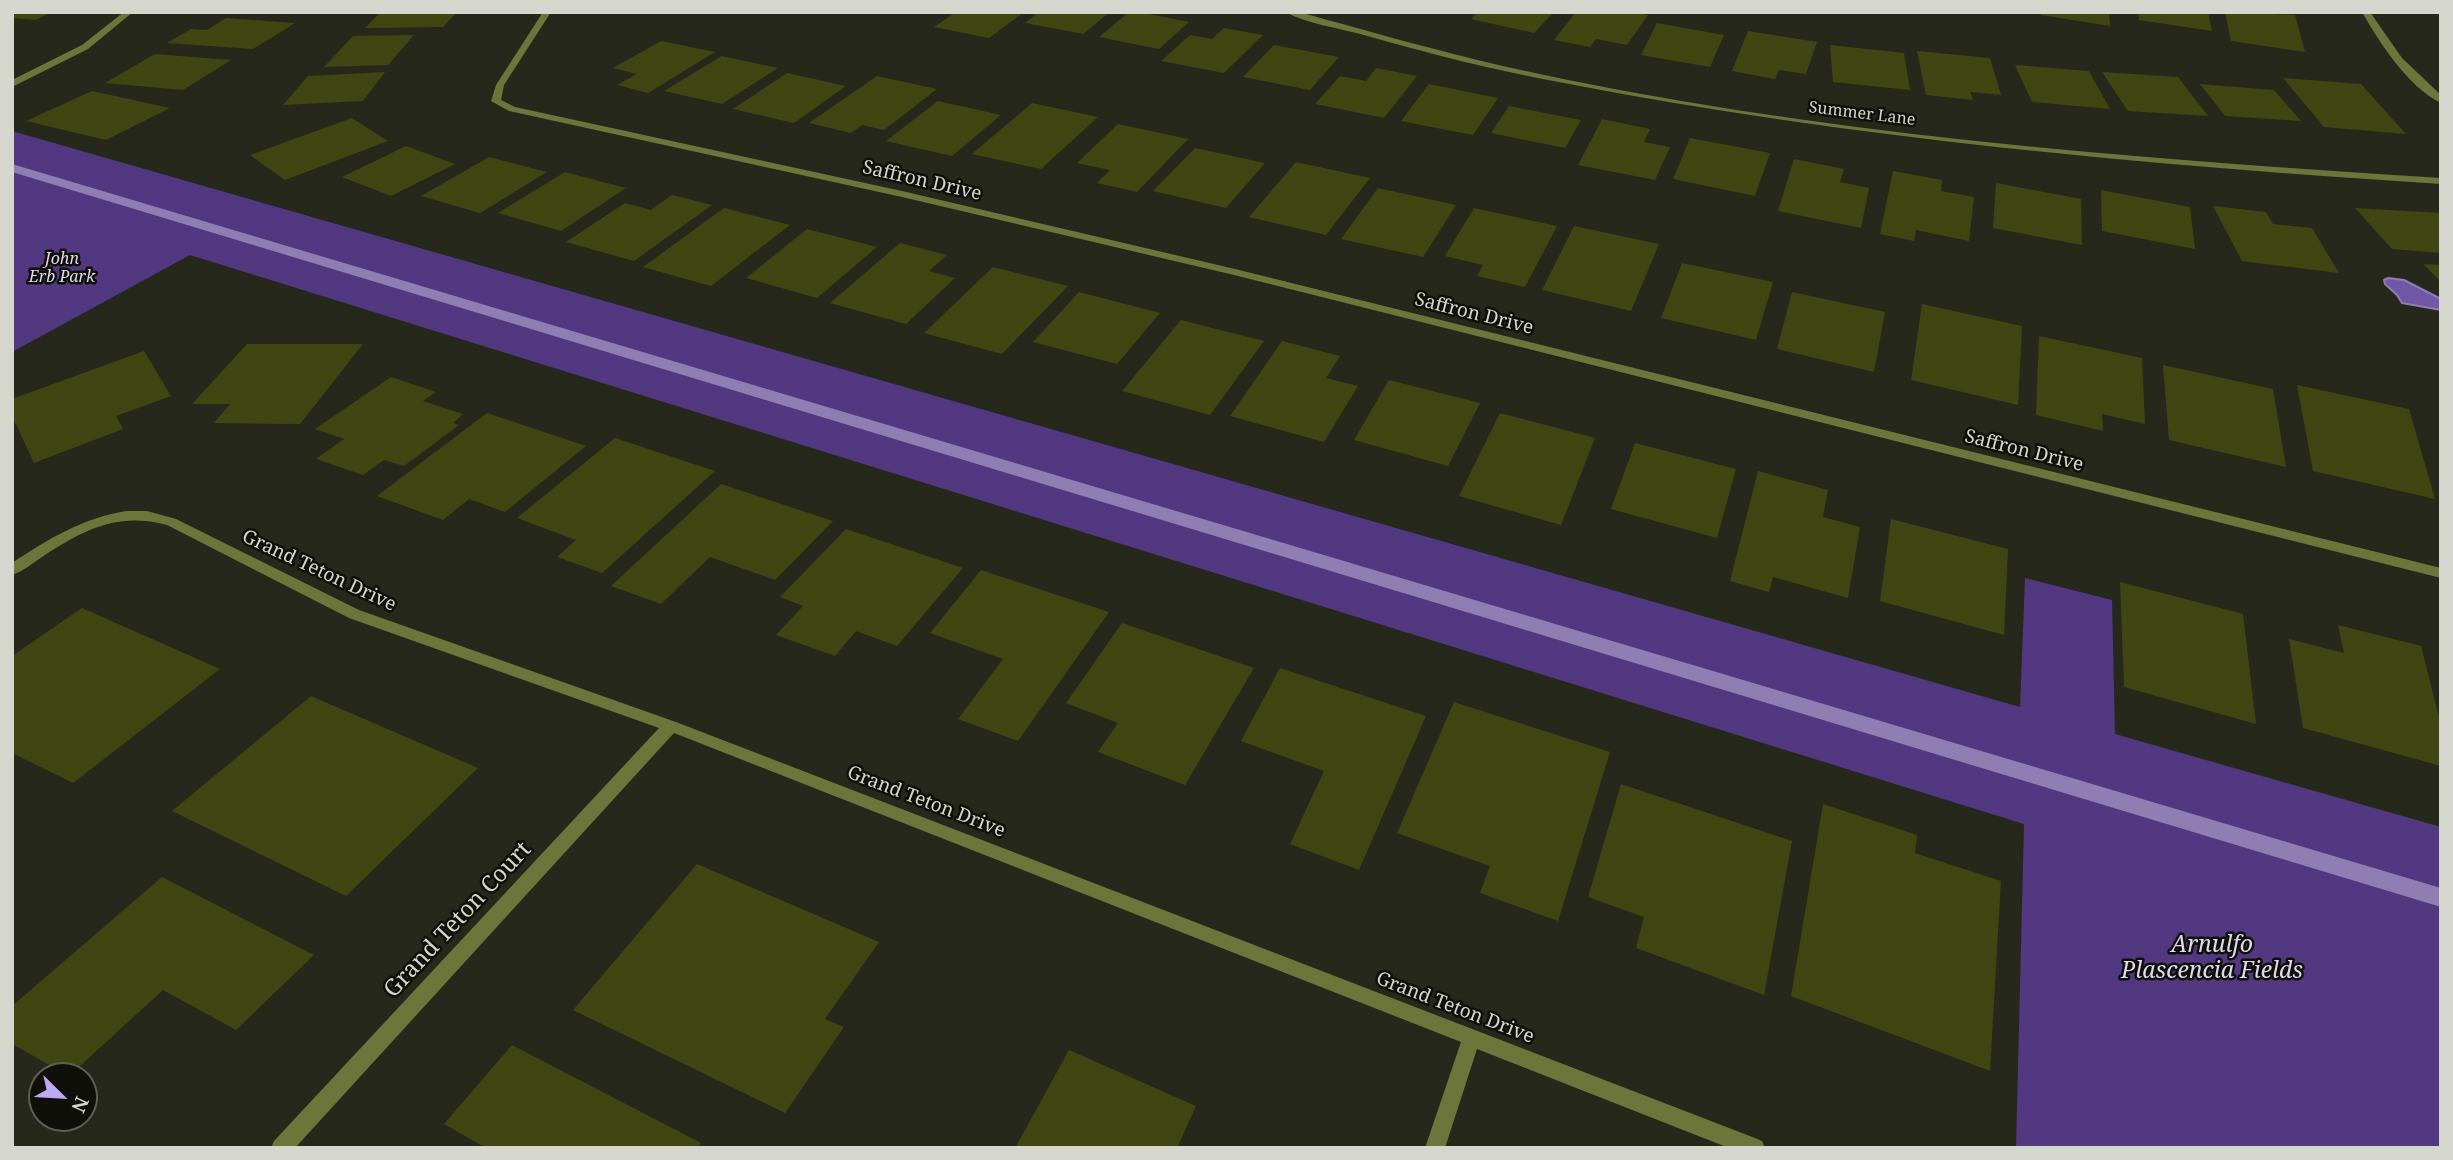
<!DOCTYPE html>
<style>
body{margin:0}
#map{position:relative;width:2453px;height:1160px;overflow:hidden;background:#26281b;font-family:"Noto Serif",serif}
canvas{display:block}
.frame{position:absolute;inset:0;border:14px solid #d5d7ce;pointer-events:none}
.north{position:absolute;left:28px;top:1062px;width:70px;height:70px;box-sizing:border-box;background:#0f100a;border:2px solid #5e6058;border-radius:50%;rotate:114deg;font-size:19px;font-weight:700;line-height:28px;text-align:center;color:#d5d7ce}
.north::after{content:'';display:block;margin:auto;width:24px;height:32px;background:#bea9f4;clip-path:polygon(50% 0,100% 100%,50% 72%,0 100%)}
</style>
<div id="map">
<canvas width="2453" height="1160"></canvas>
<div class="frame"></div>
<div class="north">N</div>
</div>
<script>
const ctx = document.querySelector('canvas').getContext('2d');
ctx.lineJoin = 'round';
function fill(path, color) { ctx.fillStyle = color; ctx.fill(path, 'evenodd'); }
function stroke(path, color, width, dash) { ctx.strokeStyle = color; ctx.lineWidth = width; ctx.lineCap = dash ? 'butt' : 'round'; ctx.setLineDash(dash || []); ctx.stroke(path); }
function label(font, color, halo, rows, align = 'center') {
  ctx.font = font + ' "Noto Serif",serif'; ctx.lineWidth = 5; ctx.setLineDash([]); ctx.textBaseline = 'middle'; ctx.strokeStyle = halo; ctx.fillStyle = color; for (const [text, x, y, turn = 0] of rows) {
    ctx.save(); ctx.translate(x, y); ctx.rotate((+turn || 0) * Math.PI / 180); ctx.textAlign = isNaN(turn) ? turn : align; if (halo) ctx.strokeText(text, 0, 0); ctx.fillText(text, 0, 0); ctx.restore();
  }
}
fill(new Path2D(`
 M12,131L2020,707L2025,578L2112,600L2115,734L2441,827V1148H2016L2024,824L190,255L12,352Z`), '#513880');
const water = new Path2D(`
 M2388,278L2404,280L2441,299V310L2402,303L2397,295L2385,284L2384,280Z`);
fill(water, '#7157a7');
stroke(water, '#8f7db3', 2);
fill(new Path2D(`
 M12,164L2441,888V907L12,172Z`), '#8f7db3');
fill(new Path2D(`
 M12,12H51L36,20L12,18Z
 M381,12H457L443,27L365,28Z
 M956,12H1024L989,38L934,27Z
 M1039,12H1110L1083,34L1025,23Z
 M1129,12H1139L1189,22L1159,49L1099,37Z
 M1478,12H1554L1534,33L1471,19Z
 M1576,12H1632L1648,15L1627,45L1596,39L1590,47L1554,40Z
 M2041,12H2109L2110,26L2041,15Z
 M2138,12H2208L2212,31L2139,20Z
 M2225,12L2295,15L2305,52L2231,41Z
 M226,18L295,23L253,49L167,43L191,29L207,30Z
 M1657,23L1724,35L1710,67L1641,55Z
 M1224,28L1263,35L1224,73L1161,61L1190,35L1212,39Z
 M1748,31L1817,42L1806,74L1779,70L1775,79L1732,71Z
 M414,35L388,65L324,67L353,36Z
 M661,41L715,52L648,93L617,85L637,74L613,68Z
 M1274,45L1339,57L1310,90L1243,77Z
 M1830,45L1904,53L1910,90L1833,82Z
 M1917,51L1990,58L2001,95L1970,92L1973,100L1926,95Z
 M155,54L231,60L183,90L105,83Z
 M722,56L778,68L722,104L664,91Z
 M2015,65L2089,71L2110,109L2032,102Z
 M1376,68L1417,76L1384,118L1315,104L1340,76L1366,81Z
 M385,72L363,101L283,105L308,76Z
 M2102,72L2178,77L2208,116L2128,111Z
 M787,73L846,86L794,123L733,109Z
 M877,76L937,89L884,130L862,125L851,133L809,123Z
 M2283,78L2361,84L2406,134L2324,127Z
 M1429,84L1498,98L1473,135L1401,121Z
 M2200,84L2274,90L2301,121L2225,116Z
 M92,91L170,108L106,140L26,121Z
 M938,101L1001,115L952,156L886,141Z
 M1032,103L1098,117L1041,169L972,154Z
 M1509,106L1581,120L1565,148L1491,133Z
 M352,118L388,141L285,180L250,155Z
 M1602,119L1650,129L1644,142L1670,147L1655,180L1578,165Z
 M1118,124L1188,139L1137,192L1097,183L1110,170L1077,163Z
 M1690,138L1770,153L1755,196L1673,179Z
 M406,146L455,164L391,196L342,177Z
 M1195,148L1265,163L1226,208L1153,191Z
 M489,157L547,172L480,213L421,196Z
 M1794,159L1844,169L1840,182L1869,188L1861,228L1778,211Z
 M1296,162L1370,178L1326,235L1249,217Z
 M1893,171L1942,180L1941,191L1974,197L1969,241L1916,230L1914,241L1880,234Z
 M565,172L626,188L561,231L498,213Z
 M1996,183L2081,199L2082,245L1993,228Z
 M1378,188L1456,205L1423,257L1341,239Z
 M2101,190L2190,207L2195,249L2102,231Z
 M672,195L712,205L634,261L566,242L625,203L651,210Z
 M2213,206L2266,212L2273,224L2312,228L2339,273L2242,261Z
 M724,208L790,225L711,286L643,267Z
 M1474,208L1557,226L1525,287L1477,276L1483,265L1445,256Z
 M2355,208L2441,213V253L2392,249Z
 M1574,226L1659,244L1631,311L1542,290Z
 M807,229L877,247L817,298L746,278Z
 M900,243L947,255L929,271L955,278L906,324L830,303Z
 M1682,263L1773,282L1756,340L1661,318Z
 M2423,264L2441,265V282Z
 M993,267L1068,286L1002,354L924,333Z
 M1079,292L1160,313L1117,364L1033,342Z
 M1792,292L1885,312L1874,372L1777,349Z
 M1922,304L2022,326L2018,405L1911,380Z
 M1181,320L1264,341L1210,415L1122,391Z
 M2039,336L2142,358L2145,424L2102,414L2103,431L2036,415Z
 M1282,341L1340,356L1326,378L1358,386L1324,442L1230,416Z
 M247,344H363L300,424L214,423L230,404H192Z
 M144,351L171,396L116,416L123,429L34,463L12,416V399Z
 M2163,365L2273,389L2286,467L2169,440Z
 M391,377L436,392L423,401L463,414L453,423L459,425L404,466L384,460L363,475L316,459L344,439L315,429Z
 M1389,380L1480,403L1448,466L1354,440Z
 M2297,385L2409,409L2435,499L2313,471Z
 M487,413L586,446L505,512L469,499L443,520L377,496Z
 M1500,413L1595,438L1561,525L1459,496Z
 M615,438L715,471L602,573L557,557L576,540L517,518Z
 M1635,443L1736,469L1717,538L1611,509Z
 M1758,471L1828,490L1823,517L1860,527L1848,598L1773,577L1769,592L1730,581Z
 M721,484L833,521L775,580L710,557L661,604L611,586Z
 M1891,519L2008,549L2004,635L1880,601Z
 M846,529L963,568L897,646L856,631L835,656L776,635L803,606L780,597Z
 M981,570L1109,612L1018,741L958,719L1003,659L930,633Z
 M2120,582L2243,614L2256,724L2124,687Z
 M82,608L220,669L73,783L12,753V656Z
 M1122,623L1254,668L1185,785L1098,752L1118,723L1066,703Z
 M2338,625L2421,646L2441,725V766L2303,728L2289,639L2344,653Z
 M1280,668L1426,716L1359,870L1290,844L1324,771L1241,741Z
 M311,696L478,768L346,896L172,811Z
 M1454,702L1610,752L1558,921L1480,893L1490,866L1397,833Z
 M1621,784L1792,841L1764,995L1636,948L1644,917L1588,897Z
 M1823,804L1917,835L1915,853L2001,881L1990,1071L1791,996Z
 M697,864L879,942L825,1019L844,1027L785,1113L573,1010Z
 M162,877L314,955L236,1030L163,990L69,1076L12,1044V1006Z
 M512,1045L701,1143L697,1148H486L444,1124Z
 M1069,1050L1196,1106L1177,1148H1015Z`), '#404611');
fill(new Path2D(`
 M543,12H551L504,85L501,100L515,107L902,191L1235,269L2441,568V578L1234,275L902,197L509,111L491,101L496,85Z
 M1285,12H1299C1368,31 1437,51 1507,67C1813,135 2128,158 2441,178V184C2146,165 1854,139 1564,83C1497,71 1430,54 1364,35C1339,28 1308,24 1285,12Z
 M2362,12H2370L2402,58L2441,95V103C2409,88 2379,42 2362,12Z
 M126,511H147L176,519L359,610L676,722L1755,1138L1762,1141L1765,1148H1729L1477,1049L1445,1148H1425L1461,1042L674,733L295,1148H271L274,1141L659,728L349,618L167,525C119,512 85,529 45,555C34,562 24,571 12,575V563C48,539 83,518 126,511Z`), '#6c753a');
fill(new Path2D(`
 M124,12H133L88,49L12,87V80L82,45Z`), '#6c753a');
label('16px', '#d5d7ce', '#0f100a', [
 ["Summer Lane",1862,114,7]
]);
label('italic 16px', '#dfdaf0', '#0f100a', [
 ["John",62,259],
 ["Erb Park",62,277]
]);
label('19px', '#d5d7ce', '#0f100a', [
 ["Saffron Drive",922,181,13],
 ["Saffron Drive",1474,314,14],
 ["Saffron Drive",2024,451,14],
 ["Grand Teton Drive",319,571,25],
 ["Grand Teton Drive",926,802,21],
 ["Grand Teton Drive",1455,1008,21]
]);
label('23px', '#d5d7ce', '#0f100a', [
 ["Grand Teton Court",458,920,-47]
]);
label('italic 23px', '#dfdaf0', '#0f100a', [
 ["Arnulfo",2212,945],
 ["Plascencia Fields",2212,971]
]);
</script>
